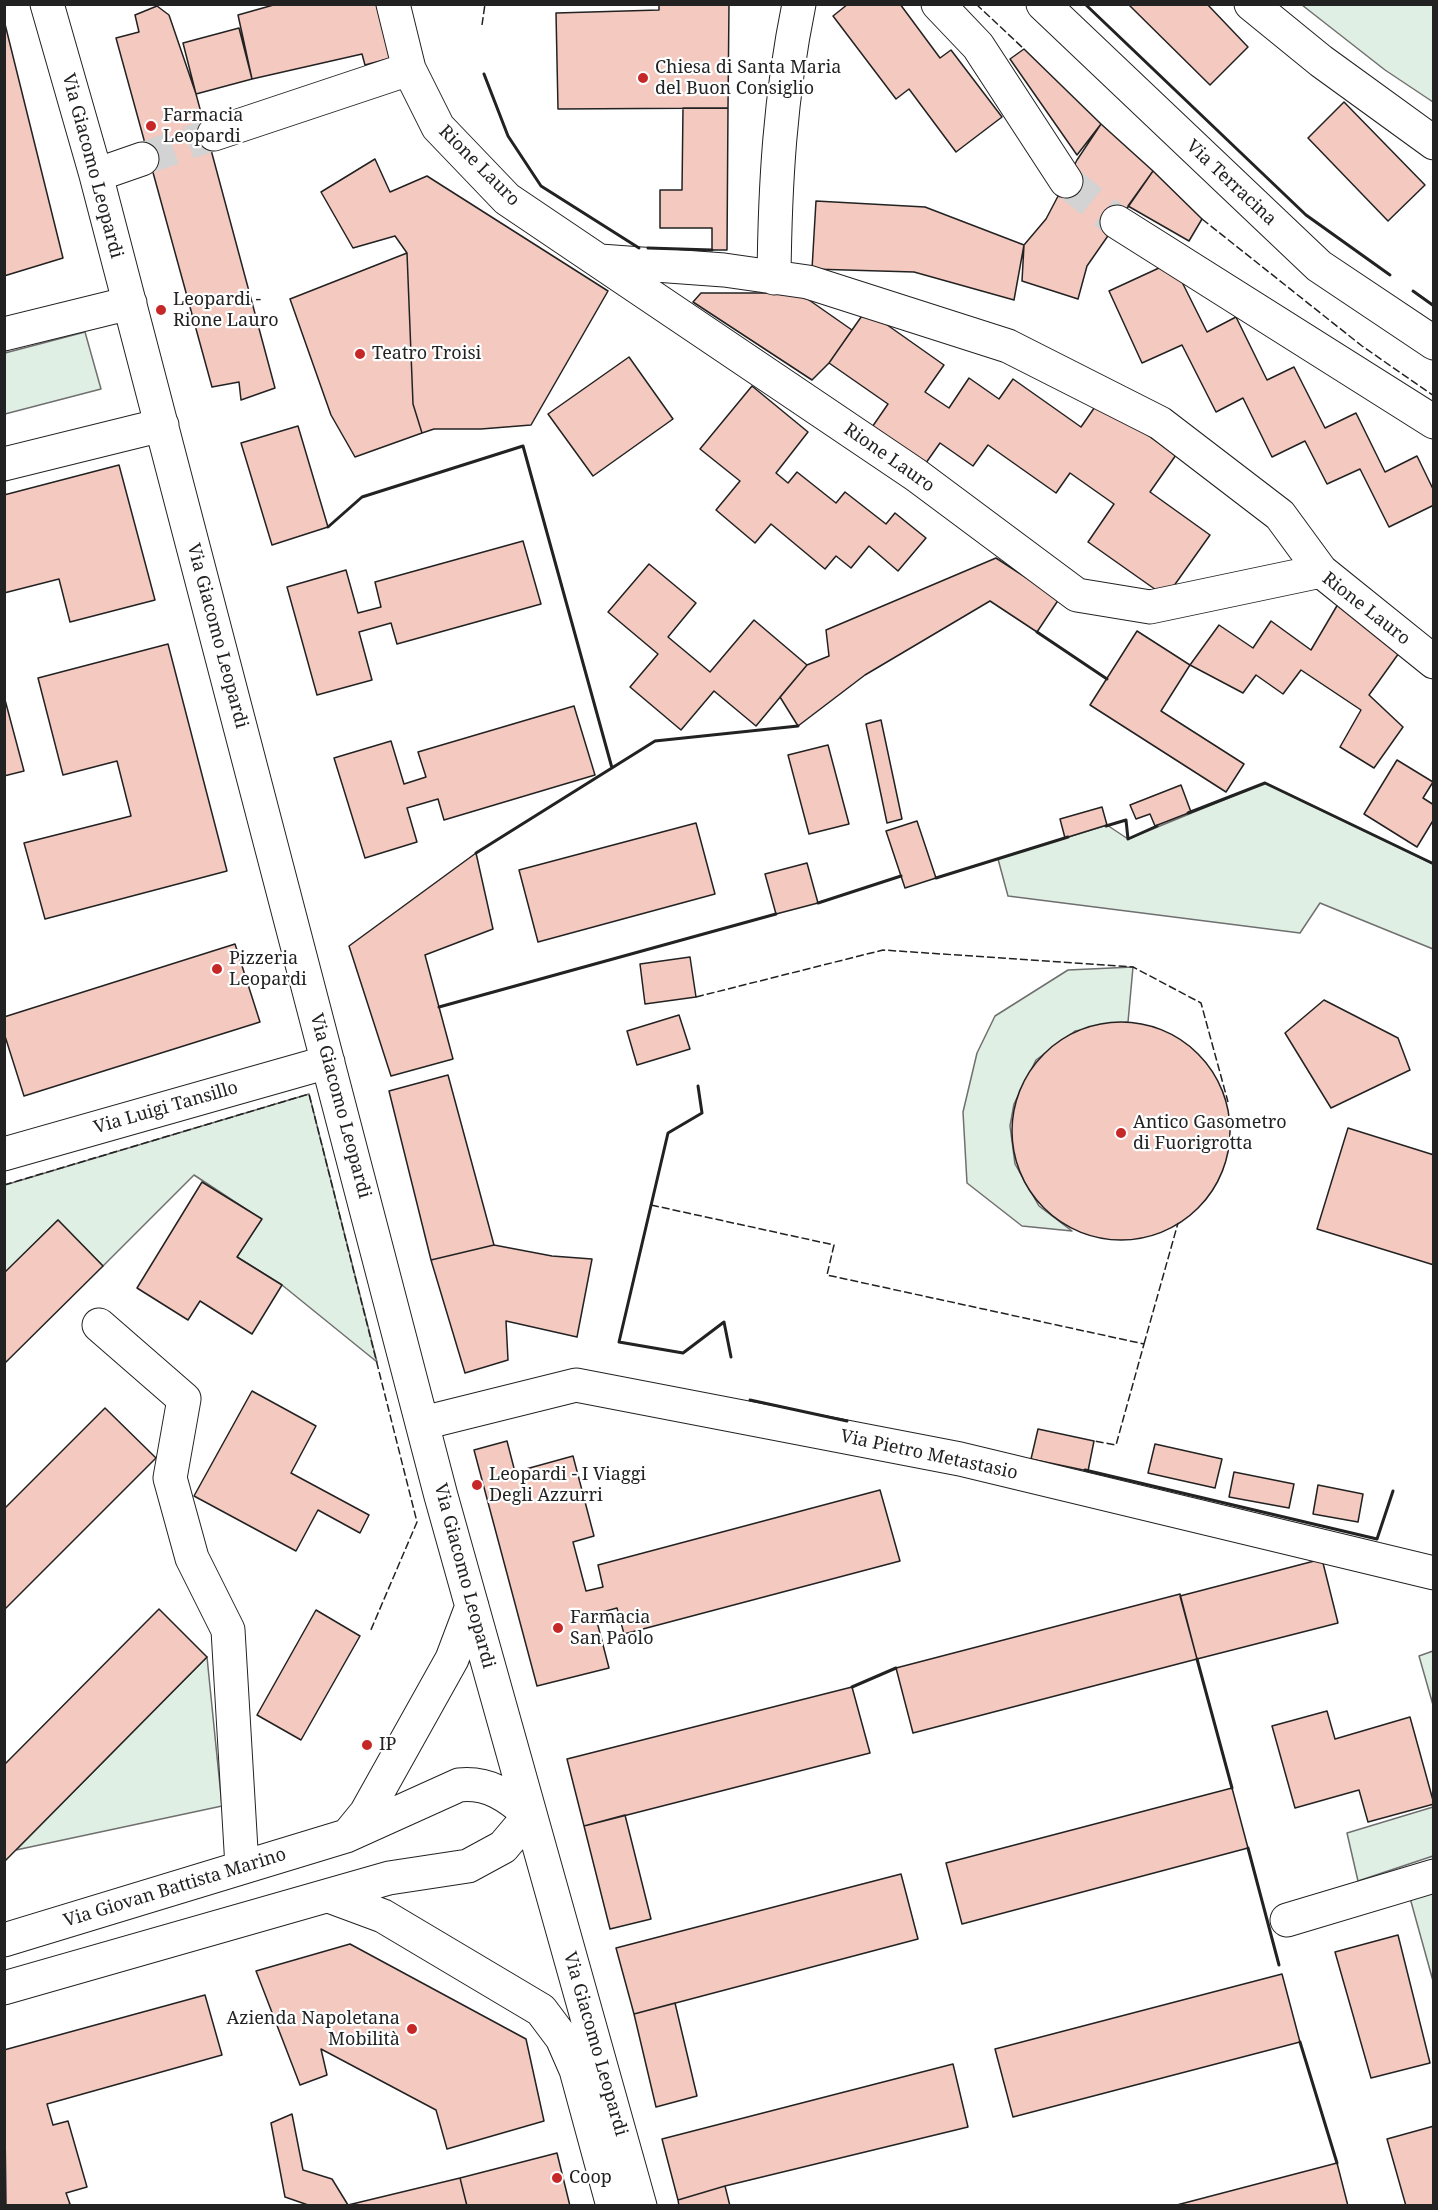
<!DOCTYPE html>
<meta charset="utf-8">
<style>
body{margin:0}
#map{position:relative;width:1438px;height:2210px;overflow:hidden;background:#fff;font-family:"Noto Serif",serif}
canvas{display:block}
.frame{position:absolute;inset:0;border:6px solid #222;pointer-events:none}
</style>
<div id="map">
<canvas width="1438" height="2210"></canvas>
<div class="frame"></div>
</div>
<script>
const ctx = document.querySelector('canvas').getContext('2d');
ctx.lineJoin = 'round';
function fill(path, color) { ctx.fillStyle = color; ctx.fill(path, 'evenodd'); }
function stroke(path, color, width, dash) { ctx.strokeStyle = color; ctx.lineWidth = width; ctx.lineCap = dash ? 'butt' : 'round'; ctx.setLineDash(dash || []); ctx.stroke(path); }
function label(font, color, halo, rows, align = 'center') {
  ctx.font = font + ' "Noto Serif",serif'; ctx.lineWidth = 4.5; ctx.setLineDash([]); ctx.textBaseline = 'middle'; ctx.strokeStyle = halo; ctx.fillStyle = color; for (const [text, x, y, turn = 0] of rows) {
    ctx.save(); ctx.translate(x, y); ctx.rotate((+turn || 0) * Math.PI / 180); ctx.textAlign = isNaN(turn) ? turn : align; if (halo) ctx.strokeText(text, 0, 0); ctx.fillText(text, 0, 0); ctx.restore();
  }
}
const green = new Path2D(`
 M1302,5H1433V102L1385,70Z
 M85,332L101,389L5,414V353Z
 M1265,783L1433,864V949L1320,903L1300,933L1008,896L998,859L1107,825L1128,839Z
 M1133,967L1128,1022L1075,1031L1036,1060L1014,1104L1010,1126L1015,1164L1039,1206L1072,1231L1022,1226L967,1183L963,1112L977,1053L995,1016L1068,970Z
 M309,1094L377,1362L282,1285L237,1257L261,1219L194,1175L103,1266L58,1220L5,1273V1185Z
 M1433,1651H1434L1433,1705L1419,1656Z
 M207,1657L222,1806L16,1850Z
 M1433,1807V1856L1358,1881L1347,1833Z
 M1433,1892V1981L1410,1898Z`);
fill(green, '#e0efe3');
stroke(green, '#6f6f6f', 1.5);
const building = new Path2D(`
 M277,4H376L391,58L365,65L362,54L252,79L238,15Z
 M659,4H729L728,108L558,109L556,13L659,10Z
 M848,4H900L940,58L951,50L1002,117L956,152L909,89L896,99L833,16Z
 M1128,4H1207L1248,47L1210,85Z
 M157,6L169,15L196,94L275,388L241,400L239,382L212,387L116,38L139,32L135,15Z
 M4,20L63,258L4,276Z
 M239,28L252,79L196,94L183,43Z
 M1024,49L1101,124L1077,155L1010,59Z
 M1344,102L1425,185L1388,221L1308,138Z
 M683,108H728L727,250H712V228H660V190H682Z
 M1101,124L1153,171L1087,266L1078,299L1022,281L1024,245L1046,219L1077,160Z
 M375,159L390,192L427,176L608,291L531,425L481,429H434L422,433L413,404L407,253L395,236L353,248L321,192Z
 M1153,171L1202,219L1189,241L1128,206Z
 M816,201L925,207L1024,245L1014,300L914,272L812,269Z
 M407,253L413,404L422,433L355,457L331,415L290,299Z
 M1172,262L1207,332L1236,317L1267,380L1294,367L1325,428L1356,413L1385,472L1417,456L1434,491V505L1389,527L1360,469L1327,484L1305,441L1272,457L1243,398L1216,412L1182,345L1142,363L1109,291Z
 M701,293H799L852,330L829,363L812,380L693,302Z
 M866,310L944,365L925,392L949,408L969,378L999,399L1013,379L1081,427L1099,401L1176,455L1150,492L1210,535L1166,597L1088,542L1114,504L1070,473L1056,493L988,445L973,466L940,443L921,470L868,433L888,404L829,363Z
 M629,357L673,419L593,476L548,414Z
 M752,386L808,432L776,473L788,483L797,472L836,503L845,492L886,524L895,513L926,538L898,571L869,546L851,568L836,556L825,569L771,524L755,543L716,510L740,481L700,449Z
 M298,426L328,527L272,545L241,443Z
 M119,465L155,600L70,622L59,579L4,593V495Z
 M523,541L541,604L397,644L391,623L359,632L372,680L317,695L287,587L346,570L358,613L381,607L375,582Z
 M996,558L1059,599L1037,632L990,601L865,675L798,726L780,697L807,665L829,656L826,630Z
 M649,564L696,603L668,637L710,672L754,620L807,665L756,726L714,691L681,730L630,687L658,654L608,612Z
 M1338,604L1399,653L1369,695L1403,727L1374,768L1340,747L1361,710L1301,670L1283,694L1256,675L1243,693L1190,665L1219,625L1253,648L1271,621L1311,650Z
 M1137,631L1190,665L1161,711L1244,764L1226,792L1090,705Z
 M168,644L227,871L45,919L24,843L131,816L117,761L63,775L38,678Z
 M4,696L24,771L4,776Z
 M574,706L595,775L444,820L438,799L407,808L417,842L365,858L334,758L391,741L404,784L426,777L418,752Z
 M881,720L902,819L887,823L866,724Z
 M828,745L849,824L809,834L788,755Z
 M1397,760L1433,782L1423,798L1434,805V819L1417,847L1364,814Z
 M1181,785L1191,812L1155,826L1150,814L1136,819L1130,805Z
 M1102,807L1107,825L1065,838L1060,819Z
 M917,821L936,878L905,888L886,831Z
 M696,823L715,894L538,942L519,870Z
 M476,853L493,929L425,955L453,1059L391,1076L349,946Z
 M807,863L818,903L776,914L765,874Z
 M235,944L260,1022L24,1096L4,1033V1017Z
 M690,957L696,997L645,1004L640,964Z
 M1324,1000L1398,1038L1410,1070L1331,1108L1285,1033Z
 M679,1015L690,1049L637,1065L627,1031Z
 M1012 1131a109 109 0 1 1 218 0a109 109 0 1 1-218 0Z
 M448,1075L494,1245L431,1260L389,1091Z
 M1348,1128L1434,1155V1265L1317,1229Z
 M202,1182L262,1219L237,1257L282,1285L252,1334L200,1301L188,1320L137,1288Z
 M58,1220L103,1266L4,1364V1273Z
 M494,1245L552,1256L592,1259L577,1337L506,1321L508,1360L465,1373L431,1260Z
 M252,1391L316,1426L291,1473L369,1515L360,1533L318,1510L296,1551L194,1496Z
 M105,1408L156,1458L4,1610V1509Z
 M1038,1429L1094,1441L1088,1471L1031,1459Z
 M507,1441L515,1472L573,1456L594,1536L573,1542L586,1591L603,1587L598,1565L880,1490L900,1561L624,1634L617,1608L595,1614L609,1668L537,1686L474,1450Z
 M1155,1444L1222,1459L1215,1488L1148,1473Z
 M1234,1472L1294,1484L1289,1508L1229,1497Z
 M1318,1485L1363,1494L1358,1522L1313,1514Z
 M1322,1559L1338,1623L1197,1659L1180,1596Z
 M1180,1594L1197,1659L913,1733L896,1668Z
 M159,1609L207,1657L4,1862V1765Z
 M316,1610L360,1636L301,1740L257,1715Z
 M852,1687L870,1753L584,1826L567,1759Z
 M1327,1711L1335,1739L1410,1717L1434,1804L1368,1822L1359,1790L1295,1808L1272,1726Z
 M1232,1788L1248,1848L962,1924L946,1863Z
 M625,1815L651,1919L610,1929L584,1826Z
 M901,1874L918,1939L634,2014L616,1948Z
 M1398,1935L1430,2063L1371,2078L1335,1952Z
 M350,1944L526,2039L544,2121L447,2149L436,2110L321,2049L327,2075L300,2085L256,1971Z
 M1282,1974L1300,2042L1013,2117L995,2049Z
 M205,1995L222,2055L47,2104L53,2125L68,2121L87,2187L66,2193L70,2204L65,2206H6L4,2050Z
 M675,2003L697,2096L656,2107L634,2014Z
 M953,2064L968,2127L725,2186L678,2200L662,2139Z
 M292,2114L303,2170L332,2179L348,2205L460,2178L467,2206H311L285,2197L271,2123Z
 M1434,2126V2206H1406L1387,2139Z
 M557,2153L570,2206H467L460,2178Z
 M1337,2163L1348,2206H1173Z
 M725,2186L730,2206H679L678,2200Z`);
fill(building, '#f3c9c0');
stroke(building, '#222', 1.5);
stroke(new Path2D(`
 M142,159L214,134
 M1066,181L1117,222`), '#d3d3d3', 33, [33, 16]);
const minor = new Path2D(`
 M47,4L96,175L441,1496L640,2206
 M393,4L409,69
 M938,4L978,46L1066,181
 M1251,4L1321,61L1434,143
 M214,134L409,69L438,127L507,199L916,475L1077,595L1150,607L1321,571
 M96,175L142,159
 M1117,222L1434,422
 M600,261L724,270L808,282L1008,346L1160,423L1280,515L1321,571L1434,662
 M774,278C775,183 780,97 799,4
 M4,334L130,303
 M4,464L162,425
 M4,1154L328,1062
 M99,1325L184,1399L170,1478L192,1558L228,1630L242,1867
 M423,1423L576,1385L960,1459L1434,1573
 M348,1835L366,1813L452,1659L472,1606
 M329,1896L383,1916L541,2010L562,2038L576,2070L613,2206
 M1287,1920L1434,1876
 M4,1940L346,1836L459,1785C489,1782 508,1796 530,1815
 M4,1988L389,1878L468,1866L503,1847L530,1815`);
const major = new Path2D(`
 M1043,4L1319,266L1434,343`);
stroke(minor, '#222', 35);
stroke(major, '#222', 35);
stroke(minor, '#fff', 33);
stroke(major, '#fff', 33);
stroke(new Path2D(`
 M976,4L1024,49
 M482,25L485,4
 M1202,219L1362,346L1434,396
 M696,997L883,950L1133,967L1201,1003L1228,1102
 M4,1185L309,1094L417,1522L370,1632
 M651,1205L834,1245L827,1275L1144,1344L1116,1445L1094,1441
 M1144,1344L1178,1223`), '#222', 1.5, [8, 3]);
stroke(new Path2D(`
 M1085,4L1306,215L1390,275
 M484,74L508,136L541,186L639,248
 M648,248L712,250
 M1413,291L1434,306
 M328,527L362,497L523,446L612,768
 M1037,632L1107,679
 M1188,813L1265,783L1434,864
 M1106,826L1126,820L1128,839L1157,826
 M476,853L655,741L798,726
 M936,878L1068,837
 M818,903L901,876
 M439,1007L776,914
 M698,1086L702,1113L668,1133L619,1342L683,1353L724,1322L731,1357
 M750,1400L847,1421
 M1085,1470L1377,1539L1393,1491
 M1197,1659L1232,1788
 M852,1687L896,1668
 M1248,1848L1279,1965
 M1300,2042L1337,2163`), '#222', 3);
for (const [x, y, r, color] of [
 [643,78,6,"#c62828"],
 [151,126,6,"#c62828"],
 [161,310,6,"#c62828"],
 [360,354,6,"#c62828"],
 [217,969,6,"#c62828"],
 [1121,1133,6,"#c62828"],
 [477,1485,6,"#c62828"],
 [558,1628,6,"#c62828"],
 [367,1745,6,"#c62828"],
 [412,2029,6,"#c62828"],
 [557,2178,6,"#c62828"]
]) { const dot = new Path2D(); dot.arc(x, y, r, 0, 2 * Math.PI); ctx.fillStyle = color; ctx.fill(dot); stroke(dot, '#fff', 2); }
label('18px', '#222', '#fff', [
 ["Chiesa di Santa Maria",655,68],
 ["del Buon Consiglio",655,89],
 ["Farmacia",163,116],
 ["Leopardi",163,137],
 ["Leopardi -",173,300],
 ["Rione Lauro",173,321],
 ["Teatro Troisi",372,354],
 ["Pizzeria",229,959],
 ["Leopardi",229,980],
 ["Antico Gasometro",1133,1123],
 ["di Fuorigrotta",1133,1144],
 ["Leopardi - I Viaggi",489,1475],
 ["Degli Azzurri",489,1496],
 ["Farmacia",570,1618],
 ["San Paolo",570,1639],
 ["IP",379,1745],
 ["Azienda Napoletana",400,2019,"right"],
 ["Mobilità",400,2040,"right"],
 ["Coop",569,2178]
], 'left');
label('18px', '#222', '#fff', [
 ["Via Giacomo Leopardi",92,166,75],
 ["Rione Lauro",479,166,45],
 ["Via Terracina",1231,183,43],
 ["Rione Lauro",889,458,35],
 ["Rione Lauro",1366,609,38],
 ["Via Giacomo Leopardi",217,636,75],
 ["Via Giacomo Leopardi",340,1106,75],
 ["Via Luigi Tansillo",166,1108,-16],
 ["Via Pietro Metastasio",929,1455,12],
 ["Via Giacomo Leopardi",464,1576,75],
 ["Via Giovan Battista Marino",175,1888,-17],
 ["Via Giacomo Leopardi",595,2044,74]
]);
</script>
